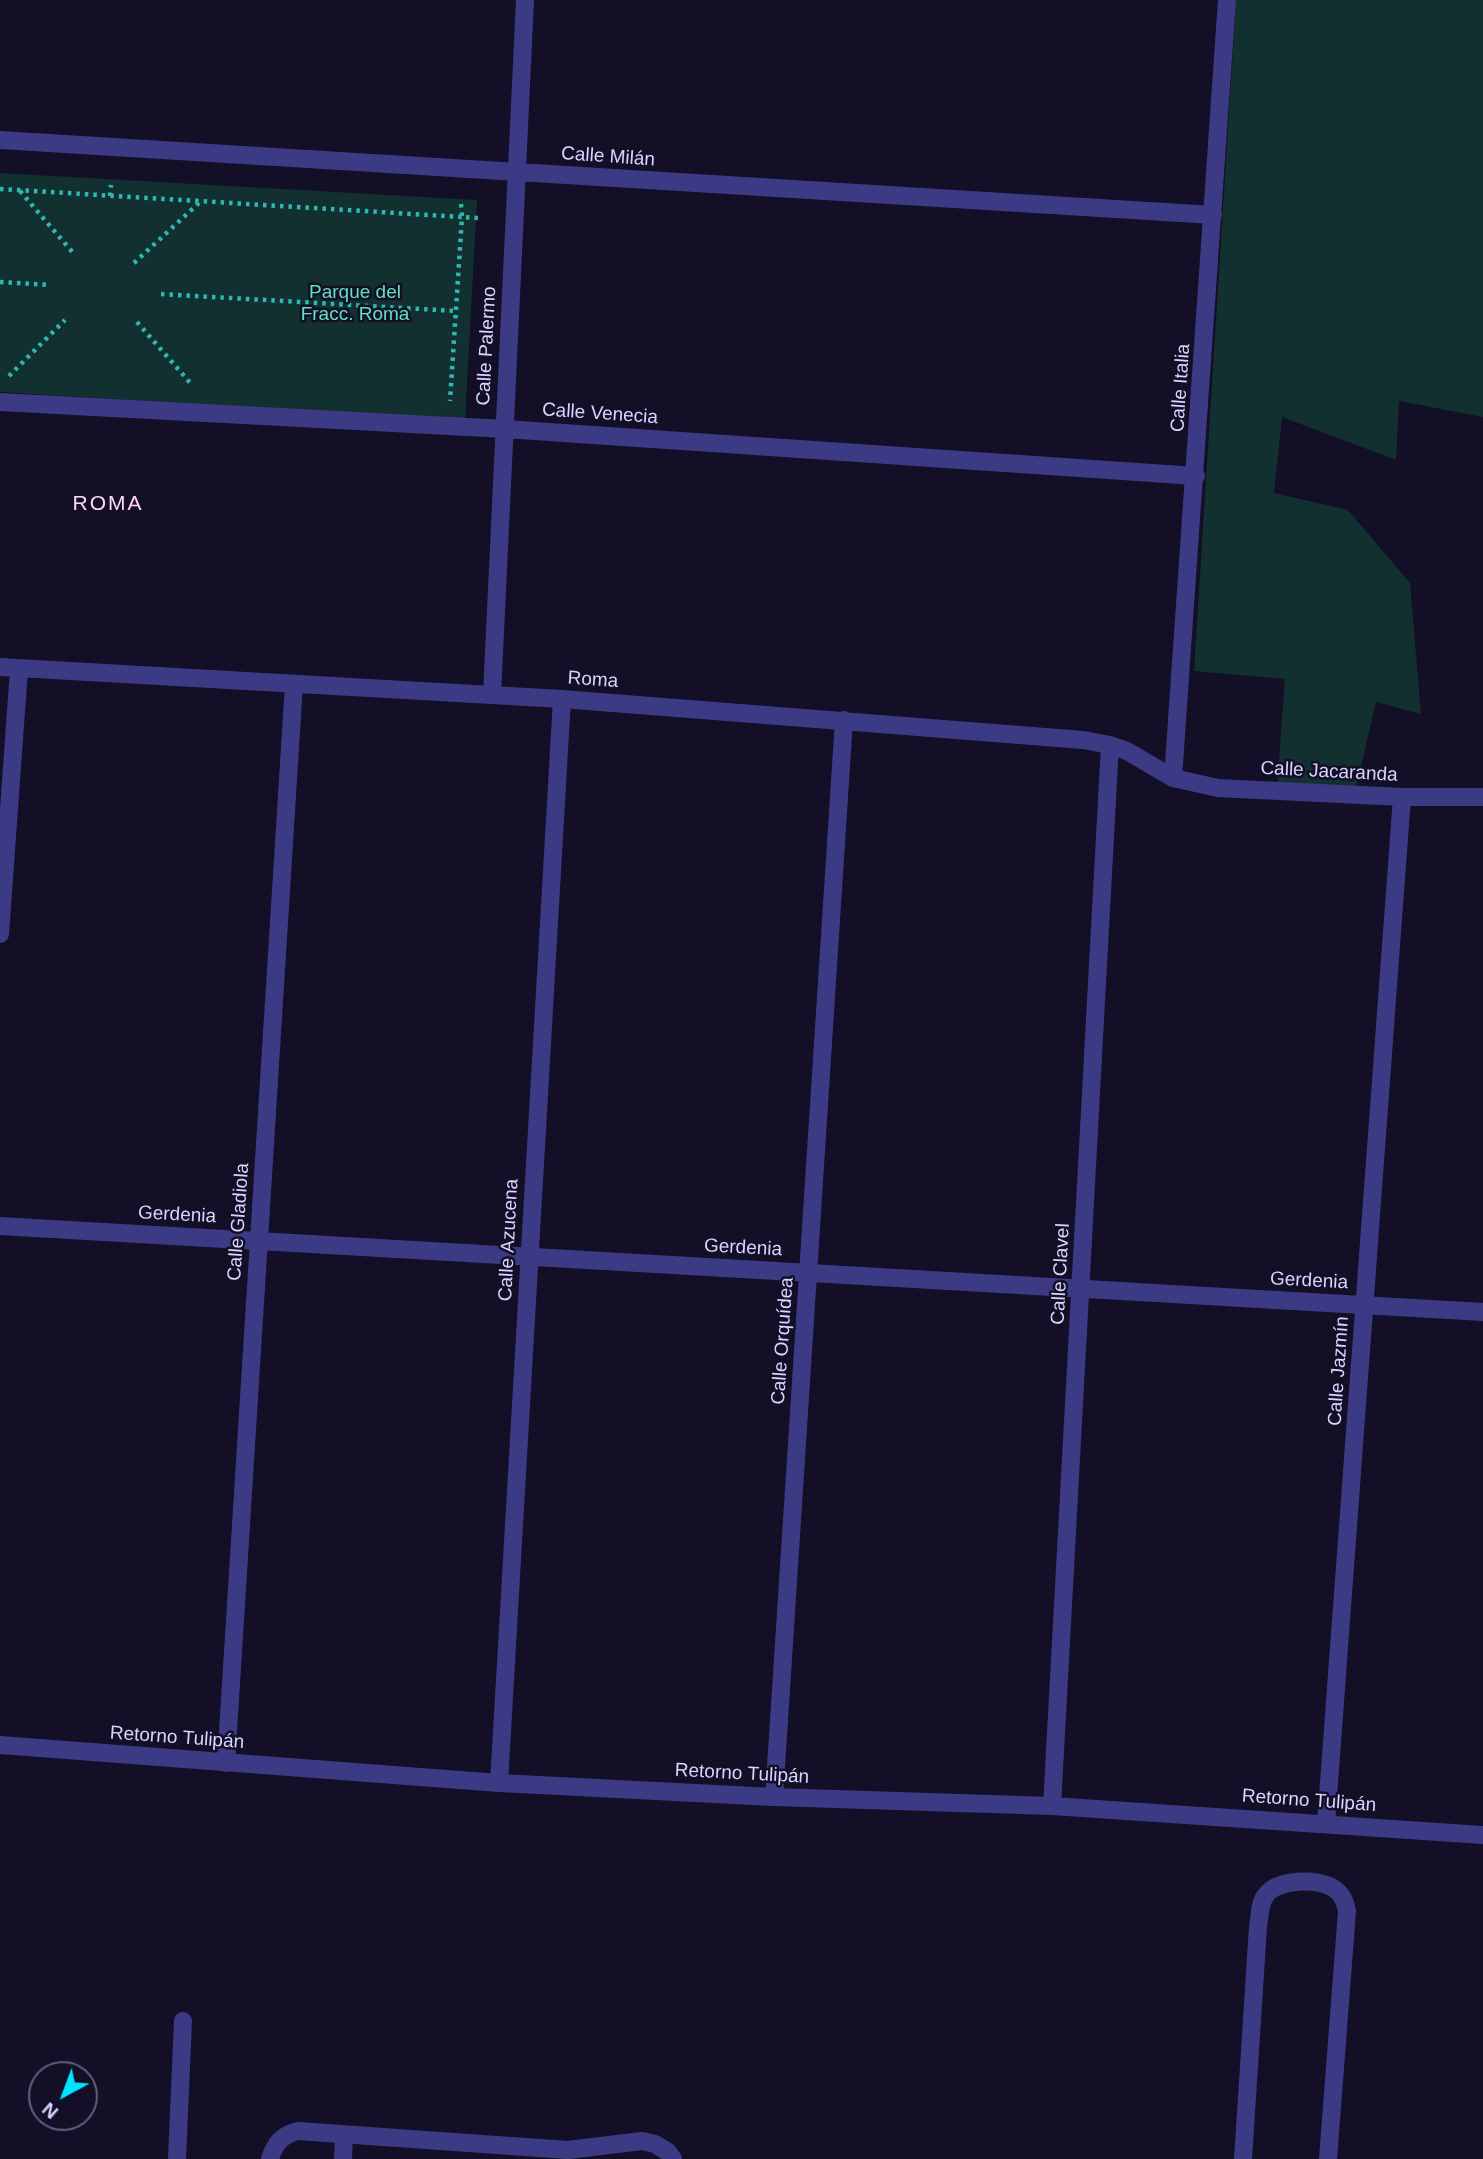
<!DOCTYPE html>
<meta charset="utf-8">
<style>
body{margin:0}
#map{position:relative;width:1483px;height:2159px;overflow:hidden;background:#130f26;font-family:Helvetica,sans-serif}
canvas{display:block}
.north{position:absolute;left:28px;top:2061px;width:70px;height:70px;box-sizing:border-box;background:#130f26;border:2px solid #625e7d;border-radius:50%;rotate:221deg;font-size:19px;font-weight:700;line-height:28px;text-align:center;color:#d9d4ff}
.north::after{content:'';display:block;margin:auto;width:24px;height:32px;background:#00e5ff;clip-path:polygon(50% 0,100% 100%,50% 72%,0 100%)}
</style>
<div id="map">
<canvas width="1483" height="2159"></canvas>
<div class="north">N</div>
</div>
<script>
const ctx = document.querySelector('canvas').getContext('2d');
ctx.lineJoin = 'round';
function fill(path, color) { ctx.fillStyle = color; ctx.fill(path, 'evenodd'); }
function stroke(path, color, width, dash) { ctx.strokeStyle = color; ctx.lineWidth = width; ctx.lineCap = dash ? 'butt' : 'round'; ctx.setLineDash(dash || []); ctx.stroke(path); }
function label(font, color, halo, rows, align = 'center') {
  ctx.font = font + ' Helvetica,sans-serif'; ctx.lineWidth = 5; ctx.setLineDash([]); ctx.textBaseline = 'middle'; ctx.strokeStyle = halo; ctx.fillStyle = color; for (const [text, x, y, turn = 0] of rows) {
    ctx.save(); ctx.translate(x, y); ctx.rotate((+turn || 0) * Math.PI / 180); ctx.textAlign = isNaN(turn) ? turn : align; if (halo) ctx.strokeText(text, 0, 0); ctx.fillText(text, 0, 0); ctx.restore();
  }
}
fill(new Path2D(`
 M1236,0H1483V417L1399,401L1396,460L1282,417L1274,493L1348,510L1410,583L1421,714L1376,702L1355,792L1277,787L1285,679L1194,671Z
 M0,173L477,200L465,421L0,392Z`), '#12302f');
stroke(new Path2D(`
 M0,189L462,217L450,401
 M20,191L74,254
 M110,196L111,185
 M461,204L462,217L479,218
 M134,263L200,202
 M0,282L49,285
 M161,294L456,311
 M137,322L192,385
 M9,376L65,320`), '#2fb8b0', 4.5, [3.5, 5]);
stroke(new Path2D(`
 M0,140L1213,215
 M0,402L505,429L1196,476
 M0,667L562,699L1083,740L1110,745L1127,751L1173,778L1218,788L1402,797H1483
 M492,695L525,0
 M1173,778L1227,0
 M0,934L19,669
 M0,1226L1483,1312
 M0,1745L499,1783L774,1797L1052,1806L1483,1835
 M226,1763L294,684
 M499,1783L562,699
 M774,1797L844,720
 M1052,1806L1110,745
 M1326,1823L1402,797
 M177,2159L183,2021
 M270,2159C275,2143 282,2135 298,2131L568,2150L642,2141L655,2144L668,2152L673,2159
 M343,2159L344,2135
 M1243,2159L1258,1927C1260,1917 1259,1903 1266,1895C1277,1879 1318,1878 1333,1888C1342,1893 1345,1901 1347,1911L1328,2159`), '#3d3a85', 18);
label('19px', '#d9d4ff', '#130f26', [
 ["Calle Milán",608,157,4],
 ["Calle Palermo",487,346,-87],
 ["Calle Italia",1181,388,-86],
 ["Calle Venecia",600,414,4],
 ["Roma",593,680,4],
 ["Calle Jacaranda",1329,772,3],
 ["Gerdenia",177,1215,3],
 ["Calle Gladiola",239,1222,-86],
 ["Calle Azucena",509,1240,-87],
 ["Gerdenia",743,1248,3],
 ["Calle Clavel",1061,1274,-87],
 ["Gerdenia",1309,1281,3],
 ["Calle Orquídea",783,1341,-86],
 ["Calle Jazmín",1339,1371,-86],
 ["Retorno Tulipán",177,1738,4],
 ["Retorno Tulipán",742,1774,3],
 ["Retorno Tulipán",1309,1801,4]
]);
label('19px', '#5fe0c0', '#130f26', [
 ["Parque del",355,293],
 ["Fracc. Roma",355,315]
]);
ctx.letterSpacing = '2px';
label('21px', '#ffd6f0', '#130f26', [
 ["ROMA",108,504]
]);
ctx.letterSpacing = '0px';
</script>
